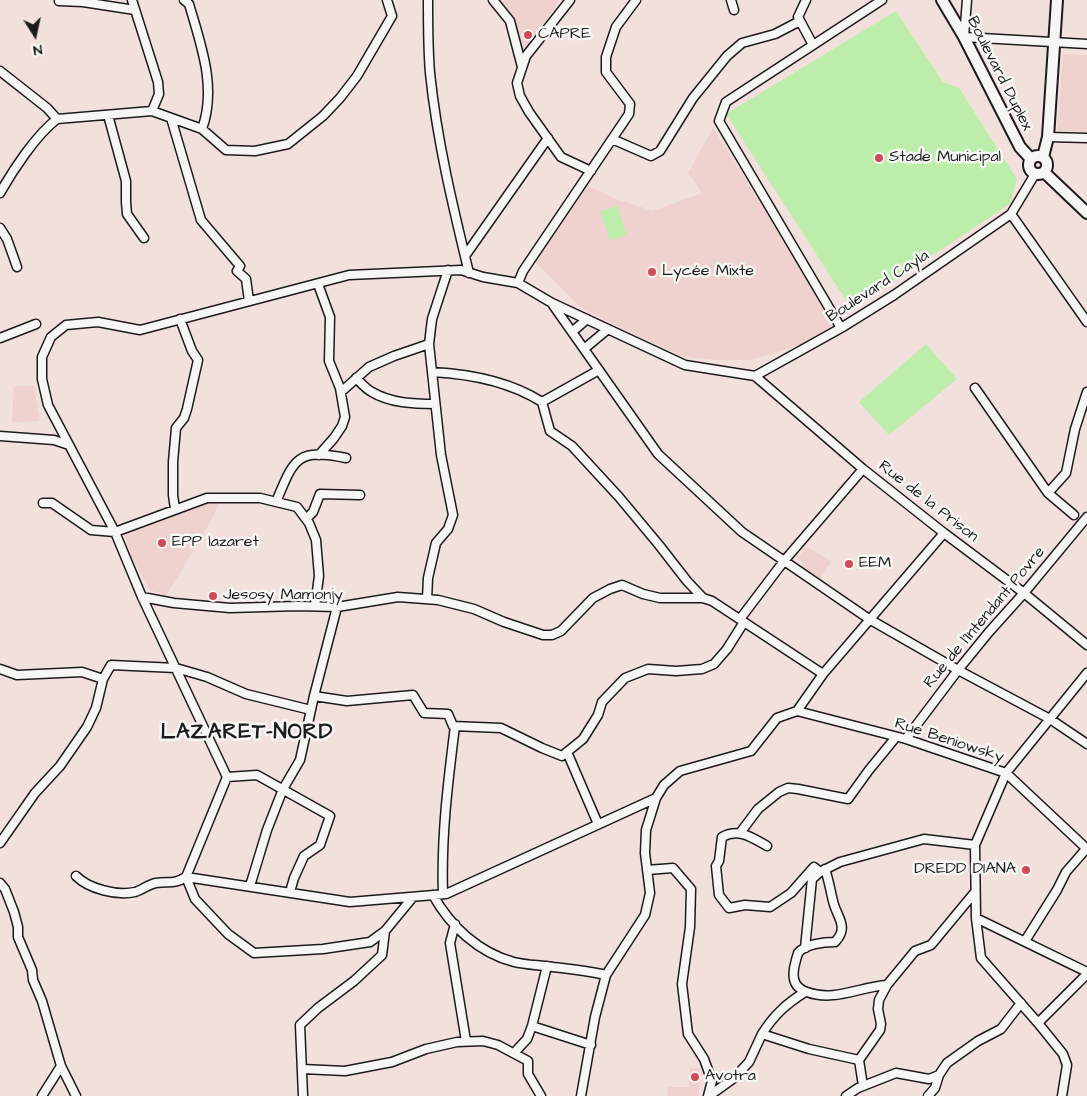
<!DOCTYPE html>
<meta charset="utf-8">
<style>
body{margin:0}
#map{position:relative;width:1087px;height:1096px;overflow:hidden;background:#f2e0dc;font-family:"Architects Daughter",sans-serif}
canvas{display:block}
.north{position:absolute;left:10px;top:10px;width:50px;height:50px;-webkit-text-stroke:4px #f6f6f2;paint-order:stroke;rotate:170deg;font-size:14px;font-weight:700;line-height:20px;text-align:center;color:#1c1c1c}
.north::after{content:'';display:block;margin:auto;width:18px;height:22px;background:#1c1c1c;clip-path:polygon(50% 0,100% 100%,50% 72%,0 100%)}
</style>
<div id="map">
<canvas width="1087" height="1096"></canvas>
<div class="north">N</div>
</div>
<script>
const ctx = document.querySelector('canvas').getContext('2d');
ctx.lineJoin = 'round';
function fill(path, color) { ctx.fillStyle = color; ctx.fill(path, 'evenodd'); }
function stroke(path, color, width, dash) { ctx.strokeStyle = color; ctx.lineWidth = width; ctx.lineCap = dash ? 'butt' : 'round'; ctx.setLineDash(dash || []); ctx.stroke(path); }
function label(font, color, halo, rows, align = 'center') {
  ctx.font = font + ' "Architects Daughter",sans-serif'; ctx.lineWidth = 5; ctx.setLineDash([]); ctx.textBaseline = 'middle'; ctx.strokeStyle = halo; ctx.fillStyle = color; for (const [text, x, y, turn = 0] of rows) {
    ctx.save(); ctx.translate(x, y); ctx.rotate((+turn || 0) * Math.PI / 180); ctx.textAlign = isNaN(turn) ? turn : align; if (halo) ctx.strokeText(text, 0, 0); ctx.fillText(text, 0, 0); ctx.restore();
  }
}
fill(new Path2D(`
 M498,0H559L526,56L509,14Z
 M1063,54L1087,55V132L1057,131Z
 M713,128L791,251L838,322L807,342L769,355L749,360H719L684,357L646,340L581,308L533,260L586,185L616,199L653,211L702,193L688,173Z
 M14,386H34L40,421L12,422Z
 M211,501L220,502L209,525L166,596L150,590L132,558L124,535L134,528Z
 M806,546L831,562L820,579L817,577L815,579L799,568L803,563L798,558Z
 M690,1068H700L699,1096H667L668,1087H689Z`), '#efd1cd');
fill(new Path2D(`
 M896,11L943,82L959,88L1017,179L1010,204L855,306L849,305L726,114Z
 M617,206L627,235L610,240L600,211Z
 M926,344L957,379L889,435L859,402Z`), '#bdedab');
const minor = new Path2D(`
 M132,0L158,82L159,94L152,111L202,129L226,150L255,151L288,144L323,116L340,98L357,76L392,16L387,0
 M184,0L189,4C201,45 217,88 202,129
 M428,0C428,24 428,49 430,73C437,141 453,207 469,273
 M493,0L510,21L522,67
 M570,0L526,56L517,83L520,96L529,112L561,157L591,171
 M731,0L734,10
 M806,0L798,17L813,45
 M967,0L964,37L1087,44
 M59,1L83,2L135,10
 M0,71L47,108L57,119
 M108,115L126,181V202L127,214L144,238
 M171,118L201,220L240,266L237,271L246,279L249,301
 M1048,137L1087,138
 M612,139L651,156L660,151L693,98L727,56L742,43L775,34L800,21
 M0,193C13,170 36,135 57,119L152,111
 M1011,214L1087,322
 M0,228L7,239L17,267
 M465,256L548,138
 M518,283L523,271L629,114L630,104L606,72V57L616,27L636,0
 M318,284L330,317L329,361L340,388L345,417L342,426L334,438L319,455
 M553,305L658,454L742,532L869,619L958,670L1050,719L1087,744
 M841,328L719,121L726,102L882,0
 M572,332L587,319
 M0,338L36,324
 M584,349L608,329
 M599,370L542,402L550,431L572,446L619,497L659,545L687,581L703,598
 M432,372C471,374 509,381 542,402
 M755,376L685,365L552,303L518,283L483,277L461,270L349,275L140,330L98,322L66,325L51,337L42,357V379L48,405L115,532L142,597L227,777L186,877L350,902L446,894L656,798L664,785L680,771L751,751L777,718L797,711L906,739L1006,773L1087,849
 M755,376L863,469L944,533L1024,593L1087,645
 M755,376L841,328L894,295L1011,214L1035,174
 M356,378C361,383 366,389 372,392C390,403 414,404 435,404
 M975,388L1048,493L1074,515
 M341,392L369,367L394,356L429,344
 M0,436L54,440L69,445
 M1048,493L1066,473L1075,429L1087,392
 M276,502C294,459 296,448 346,458
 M43,503H52L91,530L115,532L207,498H260L297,507L309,523L316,540L319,576L315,606
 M175,509L173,495V462L176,428L184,418L187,409L198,360L192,351L180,319
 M306,519L313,512L320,494L360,495
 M142,597L174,603L230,608L298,606L337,607L398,597L438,600L474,609L504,622L543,635H552L561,631L593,598L610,589L622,585L643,594L660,598H703L712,601L823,674
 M427,599L428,578L436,543L448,529L453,515L441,455L429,344L432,319L448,270
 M740,619L784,561L863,469
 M0,669L17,675L82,672L103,679L111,665L176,668L207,677L246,694L311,710
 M314,696L347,701L413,695L424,713L448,714L453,726L501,728L542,748L562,756L583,739L598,715L602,702L625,678L648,669L676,671L702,669L714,664L727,649L744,622
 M797,711L823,674L944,533
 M906,739L958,670L989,632L1024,593L1087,517
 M567,752L598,824
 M227,777L257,775L330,816L320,845L304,856L294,878L290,892
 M740,833L758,809L779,792L788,788L798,789L848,799L869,770L896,737
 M0,843L35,793L60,766L87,727L96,708L103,679
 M767,846C751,837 739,828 722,837L719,861L716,866L719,895L729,908L745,905L770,907L791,893L814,867L820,872
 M825,869C829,881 830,889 833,901C836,916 850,927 835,942C824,942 805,944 798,953C798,954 796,959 796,960C792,973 791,987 807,992C834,1002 859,987 887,985
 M647,870L673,868L691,889L690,927L682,984L688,1034L704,1059L712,1081L708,1096
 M76,876C89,889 117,896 135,892C142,890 149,884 156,883C170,881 173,885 186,877L195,899L228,934L254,953L323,949L370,942L385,931L413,897
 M0,883L5,889L14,912L18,927V937L32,970L33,980L42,1001L61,1066L76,1096
 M250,886L267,830L283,789L300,760L314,696L337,607
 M443,894C441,837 448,782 455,726
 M433,895C450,926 479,953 514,962C526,965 540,965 553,967C571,969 589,971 606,975
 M976,918L1087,972
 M455,924L450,943L466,1041
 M1025,941L1057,890L1066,872L1086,849
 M805,948L812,879L820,872L840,862L924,839L975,845
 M1038,1023L1087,974
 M532,1026L591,1045
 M762,1034C774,1015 786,1004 805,992
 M514,1053L527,1039L532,1026L547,966
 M859,1060L863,1086
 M302,1069L345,1071L392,1062L426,1049L457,1042L483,1041L498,1045L528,1061V1074L541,1096
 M42,1096L61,1066
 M303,1096L300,1025L318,1008L354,981L382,955L385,931
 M581,1096L595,1017L606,975L645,915L650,893L645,853L646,830L656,798
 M709,1096L734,1078L749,1062L762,1034L809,1049L859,1060L880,1030L881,1024L878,1009L879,1000L887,985L915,951L931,945L975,892
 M846,1096L858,1088L896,1073L929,1079L939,1075
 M928,1096L935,1088L939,1075L947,1063L978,1041L1001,1029L1021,1003
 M1062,1096L1067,1065L1063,1054L1038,1023L981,958L976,918L975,845L1006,773L1087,673`);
const major = new Path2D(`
 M942,0L964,37L1020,147L1031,159
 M1029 165a9 9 0 1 1 18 0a9 9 0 1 1-18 0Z
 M1043,157L1048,137L1057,0
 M1044,172L1087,213`);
stroke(minor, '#1c1c1c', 11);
stroke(major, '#1c1c1c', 14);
stroke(minor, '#f6f6f2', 8);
stroke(major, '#f6f6f2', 10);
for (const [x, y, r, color] of [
 [528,35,5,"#d1495b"],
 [879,158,5,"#d1495b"],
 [652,272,5,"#d1495b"],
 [162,543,5,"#d1495b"],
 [849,564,5,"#d1495b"],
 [213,596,5,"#d1495b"],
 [1026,870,5,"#d1495b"],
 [695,1077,5,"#d1495b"]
]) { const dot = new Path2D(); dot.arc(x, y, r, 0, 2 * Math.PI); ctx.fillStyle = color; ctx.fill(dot); stroke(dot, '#f6f6f2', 2); }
label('16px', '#1c1c1c', '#f6f6f2', [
 ["CAPRE",538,35],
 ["Stade Municipal",889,158],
 ["Lycée Mixte",662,272],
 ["EPP lazaret",172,543],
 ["EEM",859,564],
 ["Jesosy Mamonjy",223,596],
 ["DREDD DIANA",1016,870,"right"],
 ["Avotra",705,1077]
], 'left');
label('16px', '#1c1c1c', '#f6f6f2', [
 ["Boulevard Duplex",999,74,63],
 ["Boulevard Cayla",878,287,-33],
 ["Rue de la Prison",928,502,38],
 ["Rue de l'Intendant Povre",985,618,-50],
 ["Rue Beniowsky",949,741,18]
]);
ctx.letterSpacing = '1px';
label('bold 21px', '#1c1c1c', '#f6f6f2', [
 ["LAZARET-NORD",247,734]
]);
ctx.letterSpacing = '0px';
</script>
